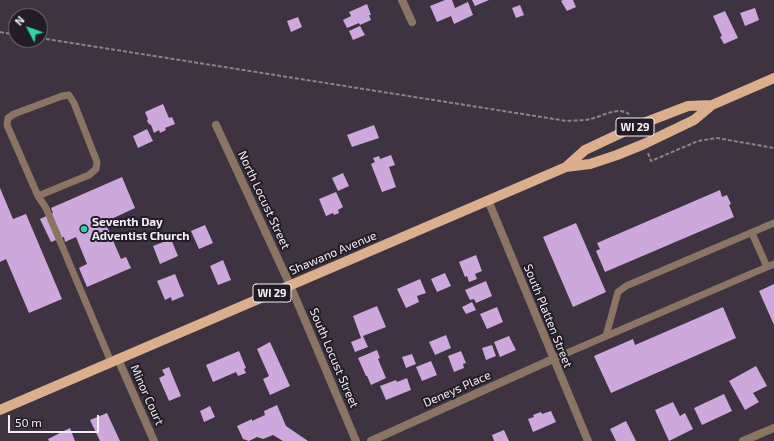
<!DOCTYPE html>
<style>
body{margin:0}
#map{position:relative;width:774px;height:441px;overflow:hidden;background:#3e3441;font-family:"Exo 2",sans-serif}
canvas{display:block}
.north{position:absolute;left:8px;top:8px;width:40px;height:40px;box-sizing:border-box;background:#221d24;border:1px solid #767078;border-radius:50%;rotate:311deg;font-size:11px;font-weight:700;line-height:16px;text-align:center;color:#f3edf6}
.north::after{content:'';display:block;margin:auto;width:14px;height:18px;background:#2cd5ab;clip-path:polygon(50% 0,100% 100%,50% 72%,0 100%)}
.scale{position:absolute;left:8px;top:415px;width:91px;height:18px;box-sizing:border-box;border:2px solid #f3edf6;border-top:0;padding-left:5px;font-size:12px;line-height:14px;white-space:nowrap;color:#f3edf6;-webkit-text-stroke:3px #221d24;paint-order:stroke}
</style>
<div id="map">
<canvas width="774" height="441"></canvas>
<div class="north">N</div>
<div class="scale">50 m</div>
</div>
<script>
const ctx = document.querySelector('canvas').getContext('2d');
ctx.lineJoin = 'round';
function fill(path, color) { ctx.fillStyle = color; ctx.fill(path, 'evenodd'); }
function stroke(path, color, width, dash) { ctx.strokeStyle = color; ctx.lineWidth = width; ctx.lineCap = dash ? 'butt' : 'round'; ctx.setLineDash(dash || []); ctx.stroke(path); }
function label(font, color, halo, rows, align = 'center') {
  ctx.font = font + ' "Exo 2",sans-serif'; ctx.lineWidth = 4; ctx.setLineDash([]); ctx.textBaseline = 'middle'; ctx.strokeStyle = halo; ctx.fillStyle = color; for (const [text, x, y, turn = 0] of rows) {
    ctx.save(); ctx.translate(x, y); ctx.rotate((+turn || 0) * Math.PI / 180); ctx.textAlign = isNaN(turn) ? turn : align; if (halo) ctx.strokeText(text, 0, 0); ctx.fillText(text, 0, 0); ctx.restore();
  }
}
fill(new Path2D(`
 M445,0H452L455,8L468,2L473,15L454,24L451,16L437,22L430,6Z
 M472,0H489L475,6Z
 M563,0H573L576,7L567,11L561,1Z
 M367,4L371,15H369L371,20L360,25L359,23L347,28L343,20L351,16L349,12Z
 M520,5L524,15L516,18L512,8Z
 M755,8L759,20L745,26L740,13Z
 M725,11L738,38L724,44L720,37L722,36L713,16Z
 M298,17L302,27L291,32L287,21Z
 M360,26L365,35L353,40L349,31Z
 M163,104L169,118L172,117L175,124L165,128L166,130L160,133L159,130L154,133L151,125L149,124L147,121L148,119L145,112Z
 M374,125L379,138L352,147L347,135Z
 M147,129L153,141L138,148L133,136Z
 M391,155L395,165L389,167L396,187L382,192L371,164L375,162L373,158L379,156L380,159Z
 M343,173L349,186L338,191L332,178Z
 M122,177L135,208L105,222L121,259L126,257L131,268L87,287L79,268L87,264L76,237L65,242L64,237L51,242L40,219L53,213L51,208Z
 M0,188L13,219L26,214L62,299L29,313L6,259L0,262Z
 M720,190L722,197L727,195L731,204L729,205L734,217L605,272L596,251L600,249L597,243Z
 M336,192L343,207L338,210L339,213L334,215L333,213L326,216L319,199Z
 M576,223L606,292L573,307L543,237Z
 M205,225L213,243L199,249L191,231Z
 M171,239L178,256L160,264L153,246Z
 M476,255L482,271L475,274L477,279L469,282L467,276L465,277L459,262Z
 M223,260L231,280L218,285L210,266Z
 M445,273L451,286L437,292L431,279Z
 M175,274L184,296L172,301L171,297L165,300L157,281Z
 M420,279L426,293L417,296L419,302L406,308L397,289Z
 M486,281L492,296L476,303L474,299L470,300L465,290Z
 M774,284V325L759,291Z
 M472,302L476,310L466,314L462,307Z
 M377,306L386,327L363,336L368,347L355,352L351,342L361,338L353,316Z
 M497,307L503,322L487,329L480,314Z
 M723,307L736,338L611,393L594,356L633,339L635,345Z
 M446,335L451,348L435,355L429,342Z
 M509,336L516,350L500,357L494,342Z
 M270,342L290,386L270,395L263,379L269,376L257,349Z
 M492,345L496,356L486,360L482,348Z
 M377,350L380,358L378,359L386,378L371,385L367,376H366L358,358Z
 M239,351L246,368L244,369L246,373L238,376L236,372L213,382L206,365Z
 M461,351L466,363L463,364L464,368L454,372L448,356Z
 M412,354L416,364L406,368L402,357Z
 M431,361L437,375L422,381L416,367Z
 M756,366L767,386L753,393L759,402L745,410L729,381Z
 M169,367L181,396L169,401L159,378L165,375L162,370Z
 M407,378L411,390L386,400L380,386L396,380L397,382Z
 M724,394L732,411L702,425L694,408Z
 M673,402L680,416L685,413L693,429L669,441L655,410Z
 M277,405L286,426L308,441H283L273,435L263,439L257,437L249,441L243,439L237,426L252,419V421L265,415L264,411Z
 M210,406L215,417L204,422L200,411Z
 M551,411L556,422L533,432L528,419L534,417L533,415L541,412L542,414Z
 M107,413L120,441H100L90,420Z
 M626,421L636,441H616L610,429Z
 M70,428L75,441H49L48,439Z
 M504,430L509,441H494L492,435Z`), '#cda8dc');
stroke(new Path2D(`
 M0,32L16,35
 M40,38L567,121C575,120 583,121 590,119C603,117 619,104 631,116
 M648,153L651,161L698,141L717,138L774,148`), '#8a828d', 2, [4, 2]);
stroke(new Path2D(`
 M38,196L89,175L96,169L97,162L74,103L69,95L62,96L14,114L8,118L7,125L38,196L46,208L111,362
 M752,233L767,267
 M606,336L618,292L626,286L774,223
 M553,359L774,264`), '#8a7463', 7);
stroke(new Path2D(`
 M402,0L412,22
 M216,125L290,285L356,441
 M488,200L588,441
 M118,359L154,441
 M371,441L553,359
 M743,441L774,428`), '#8a7463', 8);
stroke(new Path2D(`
 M566,167L585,150L636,126L688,106L712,105
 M0,410L566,167L590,164L617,155L644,144L694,120L712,105L774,78`), '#dcae8c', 10);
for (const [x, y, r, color] of [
 [84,229,4,"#2cd5ab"]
]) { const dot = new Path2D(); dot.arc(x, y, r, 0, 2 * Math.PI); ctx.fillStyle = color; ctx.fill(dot); stroke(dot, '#221d24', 1.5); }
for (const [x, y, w] of [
 [635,127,38],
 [272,293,38]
]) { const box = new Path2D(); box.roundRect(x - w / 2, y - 9, w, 18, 3); ctx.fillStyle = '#221d24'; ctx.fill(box); stroke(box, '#f3edf6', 1); }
label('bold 11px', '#f3edf6', null, [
 ["WI 29",635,127],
 ["WI 29",272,293]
]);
label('12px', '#f3edf6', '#221d24', [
 ["North Locust Street",264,200,65],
 ["Shawano Avenue",333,253,-23],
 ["South Platten Street",548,316,68],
 ["South Locust Street",334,358,67],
 ["Deneys Place",457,389,-24],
 ["Minor Court",147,395,66]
]);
label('bold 12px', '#f3edf6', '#221d24', [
 ["Seventh Day",92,222],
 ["Adventist Church",92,236]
], 'left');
</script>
